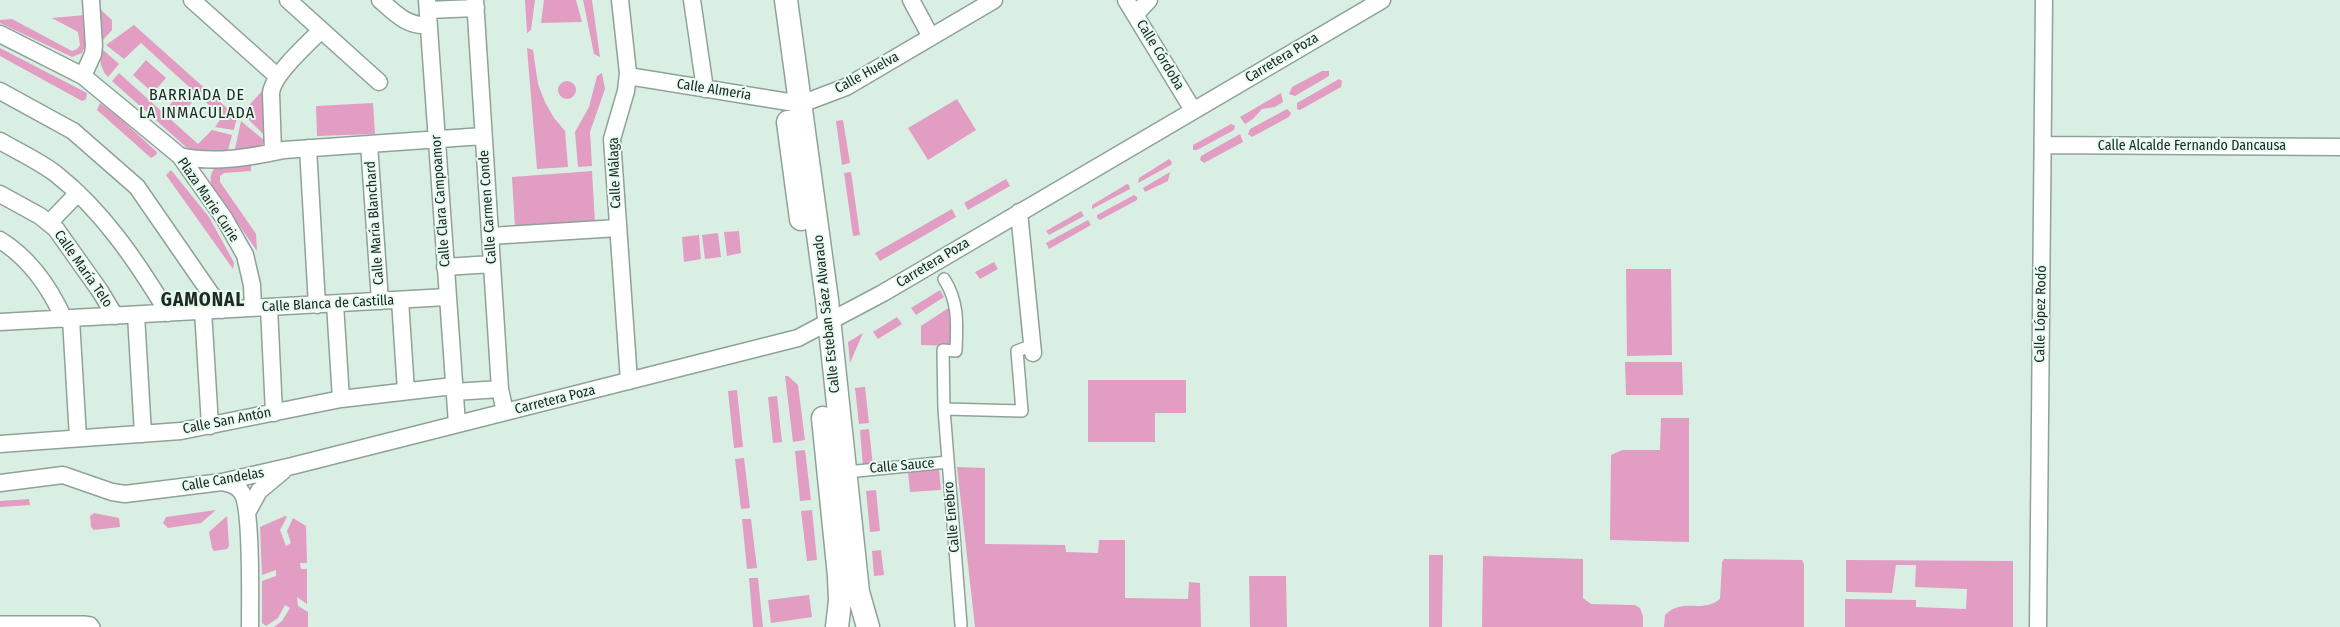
<!DOCTYPE html>
<meta charset="utf-8">
<style>
body{margin:0}
canvas{display:block;background:#daefe3}
</style>
<canvas width="2340" height="627"></canvas>
<script>
const ctx = document.querySelector('canvas').getContext('2d');
ctx.lineJoin = 'round';
function fill(path, color) { ctx.fillStyle = color; ctx.fill(path, 'evenodd'); }
function stroke(path, color, width, dash) { ctx.strokeStyle = color; ctx.lineWidth = width; ctx.lineCap = dash ? 'butt' : 'round'; ctx.setLineDash(dash || []); ctx.stroke(path); }
function label(font, color, halo, rows, align = 'center') {
  ctx.font = font + ' "Fira Sans Condensed",sans-serif'; ctx.lineWidth = 4; ctx.setLineDash([]); ctx.textBaseline = 'middle'; ctx.strokeStyle = halo; ctx.fillStyle = color; for (const [text, x, y, turn = 0] of rows) {
    ctx.save(); ctx.translate(x, y); ctx.rotate((+turn || 0) * Math.PI / 180); ctx.textAlign = isNaN(turn) ? turn : align; if (halo) ctx.strokeText(text, 0, 0); ctx.fillText(text, 0, 0); ctx.restore();
  }
}
fill(new Path2D(`
 M525,0H535L531,30L527,33Z
 M544,0H576L582,22L541,23Z
 M583,0H592L600,57L594,54Z
 M101,10L112,20V30L103,40L100,38Z
 M85,15L86,44L82,53L72,57L0,23V20L12,19L72,51L77,49L80,45L78,32L52,18Z
 M134,25L237,117L234,130L215,127L222,117L141,43L124,59L106,45Z
 M0,48L87,93L86,99L82,101L0,56Z
 M527,48L533,50L538,84L545,102L554,118L565,131L568,167L537,169Z
 M102,49L119,64L108,77C101,70 98,58 102,49Z
 M146,60L166,78L153,93L133,75Z
 M1322,71H1329V76L1295,96L1289,94L1292,87Z
 M119,73L198,144L212,130L232,135L228,150L196,152L186,147L112,81Z
 M602,73L605,89L590,132L592,166L578,167L575,132L589,107L597,76Z
 M1339,79L1342,81L1341,87L1300,110L1297,109V103Z
 M558 90a9 9 0 1 1 18 0a9 9 0 1 1-18 0Z
 M182,91L193,101L180,116L168,107Z
 M262,91L265,133L263,134L242,113Z
 M1281,93L1283,102L1275,107L1262,109L1253,119L1245,124L1240,117Z
 M957,99L976,130L928,160L908,128Z
 M100,103L115,114L157,152L156,155L151,158L97,110Z
 M373,103L375,134L317,136L316,106Z
 M1287,109L1291,113L1289,117L1252,137L1248,134L1250,129Z
 M843,120L850,163L842,165L836,121Z
 M241,121L265,141C259,151 245,150 235,149Z
 M1231,124L1235,126L1234,130L1197,150H1193V145Z
 M1240,134L1243,142L1204,163L1200,160L1201,156Z
 M1169,159L1172,162L1171,165L1138,183L1139,178Z
 M251,163V171L224,173L220,176V182L252,228L256,234L257,251L212,186C209,178 211,172 216,166Z
 M171,170L209,217L231,257L234,263L233,269L166,175Z
 M592,171L595,223L515,228L512,177Z
 M851,172L860,235L853,236L844,173Z
 M1170,172L1168,181L1145,192L1143,188Z
 M1006,179L1010,186L968,210L964,203Z
 M1127,184L1129,185L1130,189L1092,209V205Z
 M1134,195L1137,197V200L1100,220L1097,218V215Z
 M952,209L956,217L880,261L875,253Z
 M1081,211L1084,216L1049,235L1046,231Z
 M1088,220L1091,225L1049,249L1046,243Z
 M739,231L741,253L727,256L724,232Z
 M718,233L721,257L705,259L702,235Z
 M699,235L701,259L684,262L682,237Z
 M994,262L998,269L980,279L975,272Z
 M1626,269H1671L1672,355L1627,356Z
 M940,290L944,297L916,315L911,308Z
 M950,307L953,320L952,346L921,345V326Z
 M897,317L902,324L878,339L873,332Z
 M863,333L850,363L848,342Z
 M1625,362H1682L1683,395H1626Z
 M785,376H788L798,385L805,440L793,442Z
 M1088,380H1186V413H1155V442H1088Z
 M865,387L869,423L859,424L855,388Z
 M737,390L743,447L734,448L728,391Z
 M777,396L782,442L773,443L768,397Z
 M1661,418H1689V542L1610,540L1611,455L1622,450H1660Z
 M869,429L873,466L863,467L860,430Z
 M805,450L811,500L800,501L795,451Z
 M744,458L750,508L741,509L735,459Z
 M957,467L985,468V544L1065,545L1066,552L1098,553L1099,540H1125V598L1188,599L1189,582L1200,583L1201,627H975Z
 M939,469L941,490L910,492L908,472Z
 M876,490L880,531L870,532L866,491Z
 M29,499L30,505L0,507V501Z
 M216,510L201,523L168,528L163,523L166,517Z
 M812,510L817,560L807,561L801,511Z
 M94,513L119,518L120,527L94,530L91,527L90,516Z
 M227,516L229,546L227,549L214,551L212,548L209,532Z
 M285,516L287,517L280,530L286,546L291,543L287,531L293,518L306,526L307,563H300L301,569H307V604L297,597L298,606L308,612V627H274L282,621L290,608L285,605L278,618L266,626L262,623V581L276,576V570L262,575L260,527Z
 M742,519H751L757,568L747,569Z
 M881,550L884,575L874,576L872,551Z
 M1429,555H1443L1442,627H1429Z
 M1483,556L1583,559V598L1591,604L1635,605L1640,608L1643,616V627H1482Z
 M1724,559L1802,560L1804,564V627H1664L1665,615C1683,597 1702,614 1720,599L1722,562Z
 M1846,560L2013,561V627H1845V599L1916,600V607L1966,609L1967,589L1915,587L1916,565H1896L1892,593L1846,592Z
 M1249,576H1286L1287,627H1250Z
 M749,578H758L763,627H753Z
 M809,595L812,617L771,623L768,600Z`), '#e29dc3');
const pedestrian = new Path2D(`
 M944,279C959,302 957,324 956,351L943,350L944,409L961,625
 M944,409L1022,411L1017,351L1033,345
 M857,471L948,462
 M0,622H84L91,623L94,627`);
const minor = new Path2D(`
 M192,0L278,77
 M288,0L379,82
 M380,0C395,13 407,27 429,25
 M427,0L457,424
 M475,0L500,389L505,412
 M620,0L628,73L626,91L612,139L629,381
 M692,0L705,89
 M911,0L931,37
 M1126,0L1193,110
 M428,10L476,8
 M1135,15L1149,0
 M0,34L83,76L180,156L224,218L245,255L252,285L253,308
 M83,76L93,54L94,46L91,0
 M628,76L801,104L846,87L994,0
 M0,91L73,131L137,187L222,310
 M0,141C19,152 39,161 56,174C103,211 137,262 168,313
 M369,144L380,301
 M2043,145L2340,147
 M308,148L317,305
 M273,152L271,93C273,74 307,45 321,30
 M180,156C213,164 252,157 284,150L483,136
 M0,194L40,216L56,229L100,291L115,316
 M1019,212L1033,353
 M50,222L78,193
 M490,236L618,228
 M0,240C29,258 50,288 64,319
 M445,267L492,264
 M400,300L406,391
 M335,304L341,399
 M269,307L274,413
 M203,310L210,426
 M136,315L143,434
 M71,319L78,438
 M0,322L447,297
 M454,392L500,389
 M0,444L181,431L341,399L453,386
 M222,482C230,484 237,485 242,493C252,508 250,603 250,627
 M0,483L63,475L112,492L125,494L222,482L292,466L798,338L883,293L1382,0
 M248,511L259,491L283,471
 M2038,627L2044,0`);
const secondary = new Path2D(`
 M786,0L827,300L858,592L868,627
 M788,122L801,219
 M823,418L839,576L840,601L837,627`);
stroke(pedestrian, '#8fa298', 14);
stroke(minor, '#8fa298', 19);
stroke(secondary, '#8fa298', 25);
stroke(pedestrian, '#fff', 11);
stroke(minor, '#fff', 16);
stroke(secondary, '#fff', 22);
label('14px', '#212824', '#e7fcf0', [
 ["Calle Córdoba",1160,55,59],
 ["Carretera Poza",1282,58,-31],
 ["Calle Huelva",867,73,-29],
 ["Calle Almería",714,90,9],
 ["Calle Alcalde Fernando Dancausa",2192,146],
 ["Calle Málaga",615,173,-92],
 ["Plaza Marie Curie",208,200,56],
 ["Calle Clara Campoamor",441,201,-94],
 ["Calle Carmen Conde",488,207,-94],
 ["Calle María Blanchard",375,223,-94],
 ["Carretera Poza",933,263,-31],
 ["Calle María Telo",83,269,55],
 ["Calle Blanca de Castilla",328,304,-3],
 ["Calle Esteban Sáez Alvarado",827,314,-96],
 ["Calle López Rodó",2041,314,-89],
 ["Carretera Poza",555,400,-14],
 ["Calle San Antón",227,421,-11],
 ["Calle Sauce",902,466,-5],
 ["Calle Candelas",223,480,-10],
 ["Calle Enebro",952,517,-95]
]);
ctx.letterSpacing = '1px';
label('16px', '#212824', '#e7fcf0', [
 ["BARRIADA DE",197,96],
 ["LA INMACULADA",197,114]
]);
ctx.letterSpacing = '0px';
ctx.letterSpacing = '1px';
label('bold 19px', '#212824', '#e7fcf0', [
 ["GAMONAL",203,301]
]);
ctx.letterSpacing = '0px';
</script>
